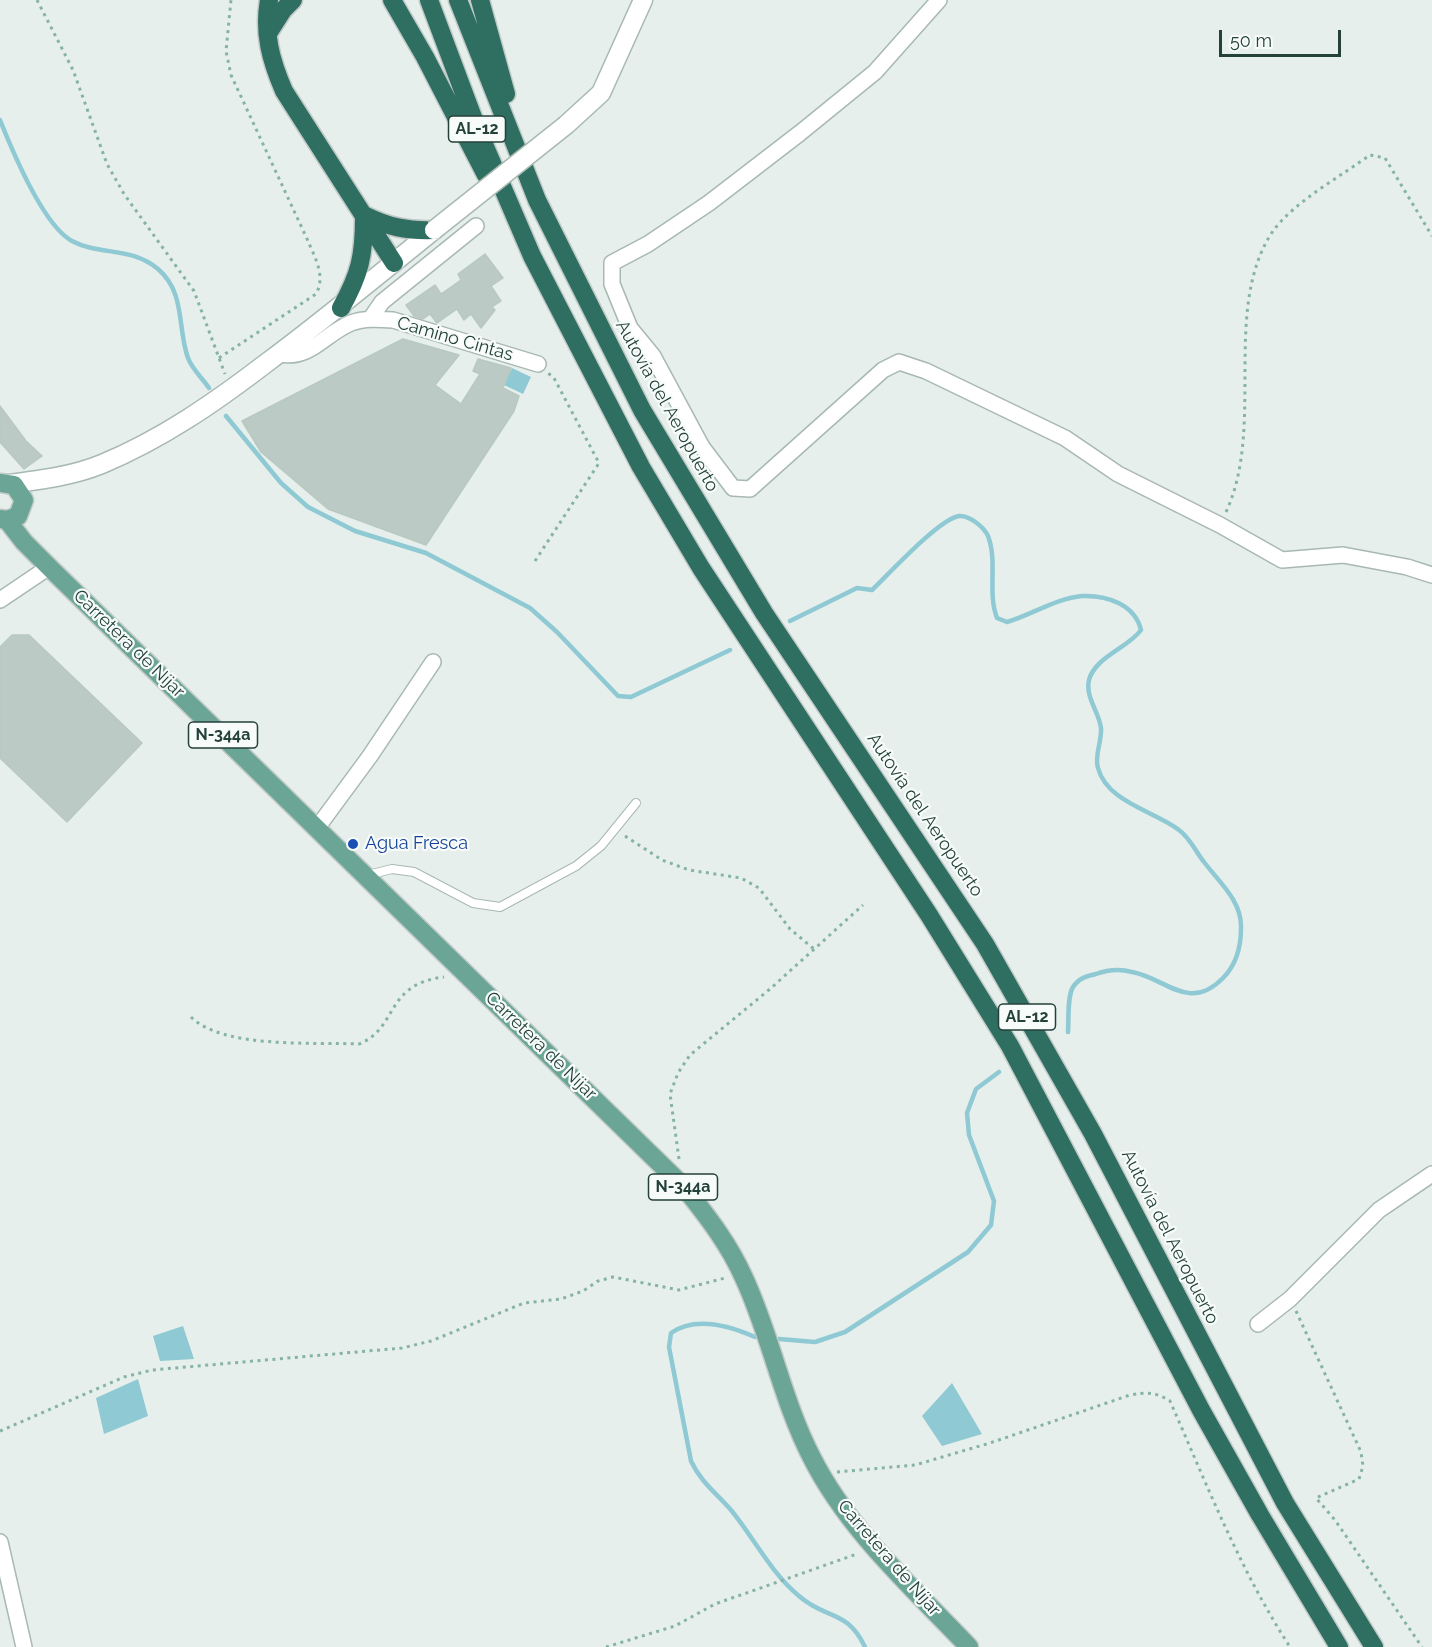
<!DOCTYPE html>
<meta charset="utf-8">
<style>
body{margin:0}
#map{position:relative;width:1432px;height:1647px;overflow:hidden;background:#e6efeb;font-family:Raleway,sans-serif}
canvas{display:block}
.scale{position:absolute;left:1219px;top:30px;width:122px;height:27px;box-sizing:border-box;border:3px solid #24423a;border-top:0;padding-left:8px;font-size:18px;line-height:21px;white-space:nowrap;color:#24423a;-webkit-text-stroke:4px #f7fbf9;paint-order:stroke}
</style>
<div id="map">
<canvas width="1432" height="1647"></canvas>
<div class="scale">50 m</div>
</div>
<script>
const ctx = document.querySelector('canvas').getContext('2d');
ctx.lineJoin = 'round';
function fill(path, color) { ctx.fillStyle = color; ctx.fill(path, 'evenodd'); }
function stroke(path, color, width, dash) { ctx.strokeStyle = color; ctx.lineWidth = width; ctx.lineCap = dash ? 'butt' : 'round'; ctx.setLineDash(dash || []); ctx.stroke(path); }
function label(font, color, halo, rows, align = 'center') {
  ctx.font = font + ' Raleway,sans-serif'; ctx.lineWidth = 4.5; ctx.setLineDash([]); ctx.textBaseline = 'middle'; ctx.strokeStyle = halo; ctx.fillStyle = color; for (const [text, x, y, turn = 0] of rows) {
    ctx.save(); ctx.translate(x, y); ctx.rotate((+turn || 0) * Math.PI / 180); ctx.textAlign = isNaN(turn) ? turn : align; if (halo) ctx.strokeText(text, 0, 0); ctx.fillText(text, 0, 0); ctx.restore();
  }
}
fill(new Path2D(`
 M512,368L531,377L523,394L504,385Z
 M183,1326L194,1359L160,1361L153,1336Z
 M138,1379L148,1416L104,1434L96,1398Z
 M952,1383L982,1434L942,1446L922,1416Z`), '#8ec9d4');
stroke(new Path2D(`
 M0,120C12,150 43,225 72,241C100,256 131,246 158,269C186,293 177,328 188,358C192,369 203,379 209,388
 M226,416L281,483L308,507L355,531L426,553L530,608L557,632L618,696L631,697L730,650
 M790,621L857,588L872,590C889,574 939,519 959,516C969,515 984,527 988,536C998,562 987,592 997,618L1007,622C1031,615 1057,598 1082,596C1108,595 1135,605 1141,630C1128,648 1095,657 1089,680C1085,697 1099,712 1101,728C1102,741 1094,757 1098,768C1107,802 1154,811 1179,830C1191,839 1195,851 1204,862C1219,882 1242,901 1241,928C1241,947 1237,964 1223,978C1189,1013 1166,978 1132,972C1121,969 1107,970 1096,974C1087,976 1079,978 1073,987C1067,997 1069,1019 1068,1032
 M755,1337C730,1326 695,1316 671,1333L669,1347L691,1461C700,1481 716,1493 731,1510C754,1538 771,1573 799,1596C826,1620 847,1609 865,1647
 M779,1339L815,1342L845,1332L968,1252L991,1225L994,1201L969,1135L967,1113L976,1089L999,1072`), '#8ec9d4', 4.5);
const building = new Path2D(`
 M485,254L503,278L491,286L501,301L492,307L495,310L481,328L471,314L464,320L457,309L437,323L430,314L423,319L414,316L406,305L435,285L441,294L461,280L458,274Z
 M403,339L459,355L435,385L461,404L480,374L473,371L478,359L511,368L503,388L519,396L514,411L426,545L328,509L261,452L242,421Z
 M0,406L26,441L42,456L24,469L0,442Z
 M12,635H29L142,743L67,822L0,758V647Z`);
fill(building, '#bbcac4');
stroke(building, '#b8c9c2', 1.5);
const service = new Path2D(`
 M368,875L392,869L414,872L473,903L500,907L576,866L601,846L636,803`);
const minor = new Path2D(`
 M939,0L875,72L800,133L709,203L648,244L612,263V284L630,328L653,356L702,447L733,488L750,489L883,370L899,362L926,371L1065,438L1118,474L1220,525L1282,560L1343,555L1407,567L1432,575
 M371,318L382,302L476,226
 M279,354C311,360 324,334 351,323C364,318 379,319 393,320L538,364
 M0,600L49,567
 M317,828L370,756L433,662
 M1258,1324L1290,1299L1379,1210L1432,1174
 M0,1542L24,1647`);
const tertiary = new Path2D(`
 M566,125L601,93L643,0
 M8,484C40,480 73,476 102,464C162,439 214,403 265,364C323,321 378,275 434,230`);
const primary = new Path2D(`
 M0,483L14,485L24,500L18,516L7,520L0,519
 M7,520L24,542L49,567L684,1187C707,1216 729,1244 744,1278C771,1336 782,1400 812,1458C849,1531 913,1588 969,1647`);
const motorway = new Path2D(`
 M269,0C263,33 271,61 284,91L394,263
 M392,0L425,57L486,175
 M429,0L477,128L532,256L641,467L701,568L929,915L1010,1046L1201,1410L1260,1515L1339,1647
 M458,0L537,200L642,410L764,613L985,944L1093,1134L1285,1503L1374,1647
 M480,0L506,94
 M269,32L283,10L293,0
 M364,215C388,227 407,231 434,230
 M341,308C360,274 364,256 364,217`);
stroke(service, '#a8b8b2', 10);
stroke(minor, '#a8b8b2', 18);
stroke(tertiary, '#a8b8b2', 21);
stroke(primary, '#c2cac8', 21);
stroke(motorway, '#c2cac8', 21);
stroke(new Path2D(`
 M37,0L73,70L107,164L124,194L194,291L225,374
 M219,358L316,294C326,276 315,258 308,241L231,75L226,51L231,0
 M1226,512C1266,426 1221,308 1273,231C1294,202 1341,176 1370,155L1385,158L1432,236
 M535,561L599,463L554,378L548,373
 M625,836L662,860L689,870L741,878L759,888L790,929L814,949
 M191,1017C223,1049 314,1042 359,1044C399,1028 384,984 444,977
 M679,1159L670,1094L678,1073L690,1055L770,989L863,905
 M1296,1311L1361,1452L1363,1466L1359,1479L1316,1498L1335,1520L1422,1647
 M0,1431L124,1377L152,1370L402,1348L431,1341L524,1303L561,1299L583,1291L598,1281L613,1277L679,1290L725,1278
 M837,1472L915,1465L990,1443L1130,1395C1146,1392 1156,1392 1170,1401C1207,1485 1240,1570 1290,1647
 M606,1647L675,1626L715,1604L857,1554`), '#86b3a5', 3, [3, 4.5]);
stroke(service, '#fff', 8);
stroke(minor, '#fff', 15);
stroke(tertiary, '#fff', 18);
stroke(primary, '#6aa596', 18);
stroke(motorway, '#2f6f62', 18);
const tertiaryBridge = new Path2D(`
 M434,230L566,125`);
stroke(tertiaryBridge, '#a8b8b2', 21, []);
stroke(tertiaryBridge, '#fff', 18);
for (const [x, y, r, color] of [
 [353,844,6,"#1a4fb4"]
]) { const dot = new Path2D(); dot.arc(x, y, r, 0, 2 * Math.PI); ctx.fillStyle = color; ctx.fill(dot); stroke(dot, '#f7fbf9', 2); }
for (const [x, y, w] of [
 [477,129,57],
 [223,735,69],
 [1027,1017,57],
 [683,1187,69]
]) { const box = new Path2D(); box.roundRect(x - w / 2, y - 13, w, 26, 4.5); ctx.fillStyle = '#f7fbf9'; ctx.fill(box); stroke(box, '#24423a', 1.5); }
label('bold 16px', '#24423a', null, [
 ["AL-12",477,129],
 ["N-344a",223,735],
 ["AL-12",1027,1017],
 ["N-344a",683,1187]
]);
label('18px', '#24423a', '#f7fbf9', [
 ["Camino Cintas",455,339,16],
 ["Autovía del Aeropuerto",667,406,61],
 ["Carretera de Níjar",129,644,44],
 ["Autovía del Aeropuerto",925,815,56],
 ["Carretera de Níjar",541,1046,44],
 ["Autovía del Aeropuerto",1170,1237,63],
 ["Carretera de Níjar",889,1558,49]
]);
label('18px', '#164399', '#f7fbf9', [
 ["Agua Fresca",365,844]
], 'left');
</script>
